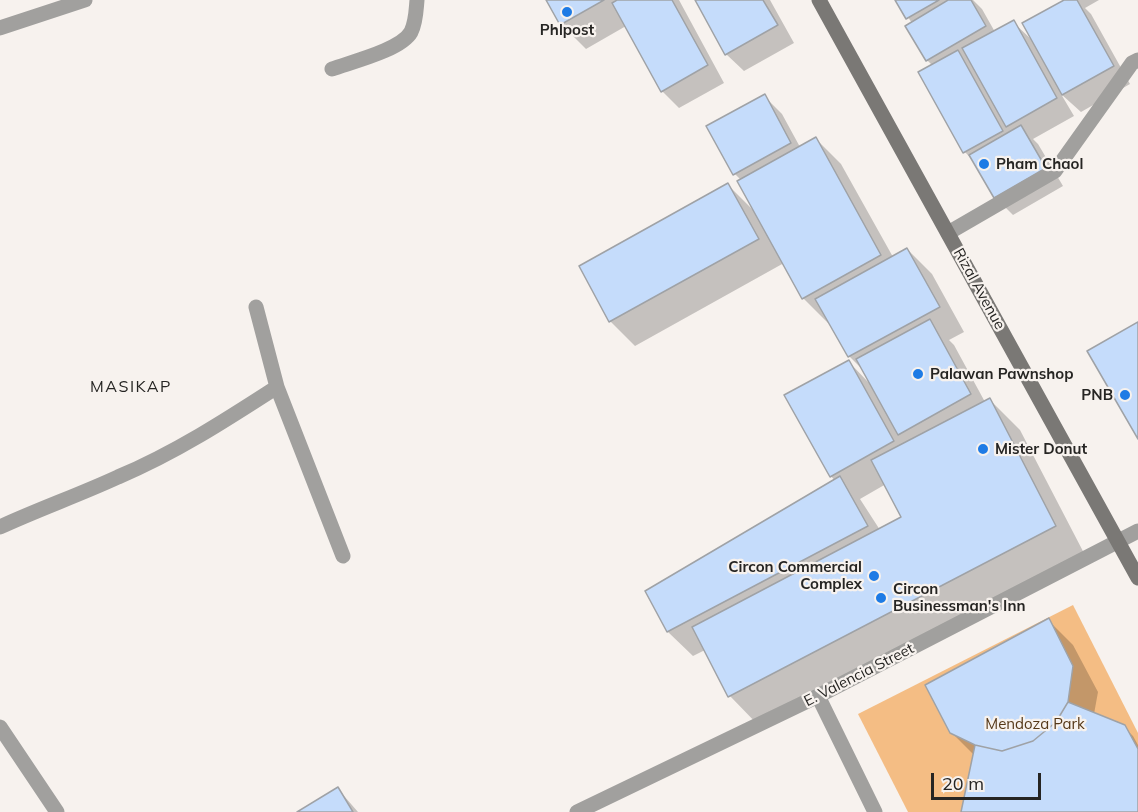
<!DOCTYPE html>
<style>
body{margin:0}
#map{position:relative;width:1138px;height:812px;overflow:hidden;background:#f7f2ee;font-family:Mulish,sans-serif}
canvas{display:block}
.scale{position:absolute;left:931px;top:773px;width:110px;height:27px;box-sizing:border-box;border:3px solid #262523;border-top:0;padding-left:8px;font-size:18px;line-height:21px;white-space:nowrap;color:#262523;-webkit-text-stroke:4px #f7f2ee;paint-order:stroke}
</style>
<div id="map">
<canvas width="1138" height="812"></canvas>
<div class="scale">20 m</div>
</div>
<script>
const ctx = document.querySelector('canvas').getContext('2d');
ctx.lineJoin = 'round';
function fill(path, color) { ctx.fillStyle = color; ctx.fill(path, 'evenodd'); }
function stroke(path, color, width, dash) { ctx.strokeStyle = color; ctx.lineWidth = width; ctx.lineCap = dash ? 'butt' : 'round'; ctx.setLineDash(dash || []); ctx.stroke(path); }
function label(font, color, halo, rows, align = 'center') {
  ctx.font = font + ' Mulish,sans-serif'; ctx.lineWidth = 4.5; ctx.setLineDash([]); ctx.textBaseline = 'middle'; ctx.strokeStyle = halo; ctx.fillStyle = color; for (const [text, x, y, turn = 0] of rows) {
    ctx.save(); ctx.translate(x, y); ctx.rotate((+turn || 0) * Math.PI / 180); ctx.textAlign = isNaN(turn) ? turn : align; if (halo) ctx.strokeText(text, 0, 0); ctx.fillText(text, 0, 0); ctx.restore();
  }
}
fill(new Path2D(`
 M1073,605L1138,733V812H908L858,714Z`), '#f4bd84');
fill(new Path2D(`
 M548,0H679L724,83L679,108L662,91L626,26L586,49L561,24Z
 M697,0H770L794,43L744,71L726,54Z
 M896,0H973L982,9L995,32L1013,22L1033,41L1067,0H1099L1085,8L1091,14L1130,84L1081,112L1061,94L1074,116L1033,139L1038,144L1063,186L1013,215L995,197L975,163L965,152L920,73L933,66L927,60L912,23Z
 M764,96L782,114L800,147L816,139L841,164L893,257L907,249L932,274L964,332L949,340L954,345L985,402L989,399L1020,430L1086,557L760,727L730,696L705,650L693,656L668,632L647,592L835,481L831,476L849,362L870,384L865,372L849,356L830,322L828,323L803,298L784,263L635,346L610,321L728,185L754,211L741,180L735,174ZM886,484L903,517L880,530L860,499Z
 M1048,620L1073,645L1098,692L1094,714L1124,727L1133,736L1138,745V812H962L974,755L951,732Z
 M338,789L358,812H300Z`), '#0003');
const building = new Path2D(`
 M546,0H604L560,25Z
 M617,0H672L708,65L661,92L612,3Z
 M695,0H763L778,25L725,55Z
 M895,0H939L906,19Z
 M948,0H971L986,26L926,61L905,26Z
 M1064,0H1077L1114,66L1062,95L1022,23Z
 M1014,20L1057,98L1006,127L962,48Z
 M958,50L1003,131L963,153L918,72Z
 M765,94L791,143L733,175L706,126Z
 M1021,125L1046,168L994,198L969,155Z
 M816,137L881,255L802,299L737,181Z
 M728,183L759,239L609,322L579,266Z
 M907,248L940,307L848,357L815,299Z
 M930,319L971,394L898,435L856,359Z
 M1138,322V439L1087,351Z
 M849,360L894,441L830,477L784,395Z
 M990,398L1056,526L728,697L692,627L901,517L871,460Z
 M840,476L868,526L667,632L645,591Z
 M1049,618L1073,666L1068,702L1056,722L1033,741L1002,751L975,745L950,733L925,685Z
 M1068,702L1125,725L1138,749V812H961L975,745L1002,751L1033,741L1056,722Z
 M338,787L353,812H297Z`);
fill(building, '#c5dcfb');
stroke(building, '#9fa2a6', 1.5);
stroke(new Path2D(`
 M332,69C351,62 401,50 411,32C416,22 416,11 417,0
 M948,233L1055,171L1132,63L1138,60
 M818,696L875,812`), '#a1a09e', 15);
stroke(new Path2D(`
 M0,28L85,0
 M256,307L277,387L343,556
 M0,527C39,509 79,495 118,477C175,453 226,420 277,387
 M0,727L57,812
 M577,812L818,696L1138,531`), '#a1a09e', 15);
stroke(new Path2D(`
 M819,0L1138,578`), '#7a7875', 15);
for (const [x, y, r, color] of [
 [567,12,6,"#1e7be5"],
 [984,164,6,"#1e7be5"],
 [918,374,6,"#1e7be5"],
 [1125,395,6,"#1e7be5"],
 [983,449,6,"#1e7be5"],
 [874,576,6,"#1e7be5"],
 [881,598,6,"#1e7be5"]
]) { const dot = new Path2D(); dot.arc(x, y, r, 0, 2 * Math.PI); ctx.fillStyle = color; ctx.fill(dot); stroke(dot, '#f7f2ee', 2); }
label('bold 15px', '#262523', '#f7f2ee', [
 ["Phlpost",567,30,"center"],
 ["Pham Chaol",996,164],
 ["Palawan Pawnshop",930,374],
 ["PNB",1113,395,"right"],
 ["Mister Donut",995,449],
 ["Circon Commercial",862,567,"right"],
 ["Complex",862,584,"right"],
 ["Circon",893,589],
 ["Businessman's Inn",893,606]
], 'left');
label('15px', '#262523', '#f7f2ee', [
 ["Rizal Avenue",979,289,61],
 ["E. Valencia Street",859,675,-27]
]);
label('15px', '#553818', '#f7f2ee', [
 ["Mendoza Park",1035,724]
]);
ctx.letterSpacing = '1.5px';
label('16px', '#262523', '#f7f2ee', [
 ["MASIKAP",131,387]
]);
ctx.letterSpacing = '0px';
</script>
